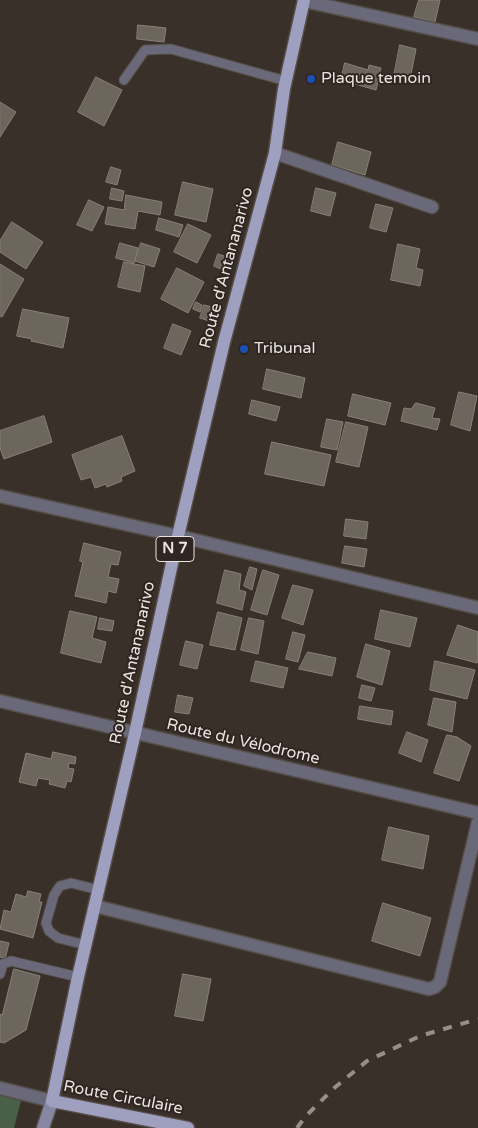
<!DOCTYPE html>
<meta charset="utf-8">
<style>
body{margin:0}
canvas{display:block;background:#39302a}
</style>
<canvas width="478" height="1128"></canvas>
<script>
const ctx = document.querySelector('canvas').getContext('2d');
ctx.lineJoin = 'round';
function fill(path, color) { ctx.fillStyle = color; ctx.fill(path, 'evenodd'); }
function stroke(path, color, width, dash) { ctx.strokeStyle = color; ctx.lineWidth = width; ctx.lineCap = dash ? 'butt' : 'round'; ctx.setLineDash(dash || []); ctx.stroke(path); }
function label(font, color, halo, rows, align = 'center') {
  ctx.font = font + ' "Varela Round",sans-serif'; ctx.lineWidth = 4; ctx.setLineDash([]); ctx.textBaseline = 'middle'; ctx.strokeStyle = halo; ctx.fillStyle = color; for (const [text, x, y, turn = 0] of rows) {
    ctx.save(); ctx.translate(x, y); ctx.rotate((+turn || 0) * Math.PI / 180); ctx.textAlign = isNaN(turn) ? turn : align; if (halo) ctx.strokeText(text, 0, 0); ctx.fillText(text, 0, 0); ctx.restore();
  }
}
fill(new Path2D(`
 M0,1092L22,1097L14,1128H0Z`), '#495f47');
const building = new Path2D(`
 M419,0H440L435,22L414,17Z
 M138,25L166,28L164,42L137,39Z
 M400,45L416,49L410,79L394,76Z
 M345,63L368,70L369,65L381,68L376,90L341,80Z
 M96,77L122,90L104,126L78,112Z
 M0,102L16,112L0,137Z
 M338,142L371,152L365,175L332,165Z
 M111,167L121,170L117,185L106,182Z
 M183,182L213,189L206,222L175,215Z
 M112,188L124,191L122,201L110,199Z
 M316,188L336,193L330,216L311,211Z
 M126,195L162,202L160,215L138,211L135,229L105,224L108,207L124,210Z
 M89,200L104,207L92,231L77,225Z
 M376,204L393,208L386,232L370,228Z
 M159,218L183,225L179,237L156,230Z
 M12,222L43,242L26,269L0,252V241Z
 M188,224L211,235L197,263L174,252Z
 M120,243L138,248L134,263L116,258Z
 M141,243L160,249L154,267L135,261Z
 M398,244L420,249L416,268L423,270L420,286L391,280Z
 M218,254L230,258L225,271L214,266Z
 M124,262L145,266L140,292L118,287Z
 M0,264L24,279L2,317L0,316Z
 M177,268L204,282L188,313L161,299Z
 M196,302L202,305L200,312L193,309Z
 M204,305L216,308L212,322L200,318Z
 M23,309L69,318L63,348L31,341L32,339L17,336Z
 M173,324L191,331L181,355L164,348Z
 M267,369L305,378L301,398L263,389Z
 M459,392L477,396L470,431L451,425Z
 M353,394L391,403L385,425L348,416Z
 M252,400L280,407L276,421L249,414Z
 M416,403L435,408L432,418L440,419L437,430L401,421L404,408L411,409Z
 M44,416L52,442L4,459L0,448V431Z
 M327,419L343,422L337,450L321,447Z
 M346,422L368,427L359,467L336,462Z
 M122,436L135,471L121,477L122,481L107,487L106,484L95,488L91,477L81,480L72,455Z
 M272,442L331,455L324,486L265,474Z
 M346,519L368,522L366,539L344,536Z
 M84,543L121,552L118,565L111,564L108,577L119,579L116,593L108,591L106,603L75,596L83,562L80,561Z
 M345,546L367,549L364,567L342,563Z
 M250,567L257,569L252,590L244,586Z
 M225,570L241,574L239,590L246,592L242,610L217,603Z
 M263,570L279,575L267,615L251,610Z
 M293,585L313,590L303,625L282,618Z
 M381,610L417,618L410,647L375,639Z
 M70,611L97,617L92,638L106,642L101,663L61,653Z
 M218,612L242,618L235,650L210,645Z
 M100,618L114,621L112,631L98,629Z
 M249,618L264,621L258,654L241,650Z
 M458,625L478,632V659L477,663L447,655Z
 M293,632L305,635L298,662L286,659Z
 M186,641L203,645L197,669L180,665Z
 M366,644L390,651L382,685L357,677Z
 M308,652L336,658L332,676L299,669Z
 M256,661L288,668L283,688L251,681Z
 M435,661L475,670L467,699L430,690Z
 M362,685L375,688L371,701L359,698Z
 M178,695L193,698L189,714L175,712Z
 M434,698L456,702L452,732L428,725Z
 M360,706L393,711L391,725L358,719Z
 M407,732L428,740L421,762L399,753Z
 M447,735L457,737L471,746L459,781L434,773Z
 M53,752L76,757L75,764L69,763L68,768L74,769L71,782L67,781L65,788L49,784L50,780L38,778L36,786L19,782L26,753L51,759Z
 M389,827L429,836L423,869L382,860Z
 M28,891L41,894L39,902H42L33,938L0,929L4,910L11,912L16,894L26,897Z
 M383,903L431,918L420,956L372,941Z
 M0,941L9,943L5,959L0,957Z
 M14,969L40,976L26,1030L4,1043L0,1042V1014L2,1015Z
 M183,974L211,979L203,1021L175,1016Z`);
fill(building, '#6d665d');
stroke(building, '#878077', 1);
const service = new Path2D(`
 M124,80L145,50L171,49L286,81
 M86,945L58,938L49,931L46,923L54,895L60,886L71,883L99,890
 M0,974L3,964L11,961L78,977`);
const minor = new Path2D(`
 M304,1L478,39
 M275,153L432,207
 M0,496L178,536L478,608
 M0,701L478,813
 M95,906L429,989L435,987L440,982L478,822
 M0,1088L52,1101`);
const secondary = new Path2D(`
 M43,1128L52,1101`);
const primary = new Path2D(`
 M188,1128L52,1101L78,977L135,733L178,536L224,342L275,153L284,89L304,0`);
stroke(service, '#554d47', 11);
stroke(minor, '#554d47', 15);
stroke(secondary, '#554d47', 15);
stroke(primary, '#554d47', 15);
stroke(service, '#696979', 9);
stroke(minor, '#696979', 12);
stroke(secondary, '#8887a1', 12);
stroke(primary, '#9f9fc0', 12);
stroke(new Path2D(`
 M297,1128L305,1117L333,1089L367,1061L420,1036L478,1019`), '#958e89', 4, [9, 9]);
for (const [x, y, r, color] of [
 [311,79,5,"#1a4fb4"],
 [244,349,5,"#1a4fb4"]
]) { const dot = new Path2D(); dot.arc(x, y, r, 0, 2 * Math.PI); ctx.fillStyle = color; ctx.fill(dot); stroke(dot, '#2f2621', 2); }
for (const [x, y, w] of [
 [175,549,38]
]) { const box = new Path2D(); box.roundRect(x - w / 2, y - 12.5, w, 25, 4); ctx.fillStyle = '#2f2621'; ctx.fill(box); stroke(box, '#eae4e0', 1); }
label('bold 15px', '#eae4e0', null, [
 ["N 7",175,549]
]);
label('16px', '#eae4e0', '#2f2621', [
 ["Plaque temoin",321,79],
 ["Tribunal",254,349]
], 'left');
label('16px', '#eae4e0', '#2f2621', [
 ["Route d'Antananarivo",227,268,-75],
 ["Route d'Antananarivo",133,663,-78],
 ["Route du Vélodrome",243,742,13],
 ["Route Circulaire",123,1098,11]
]);
</script>
